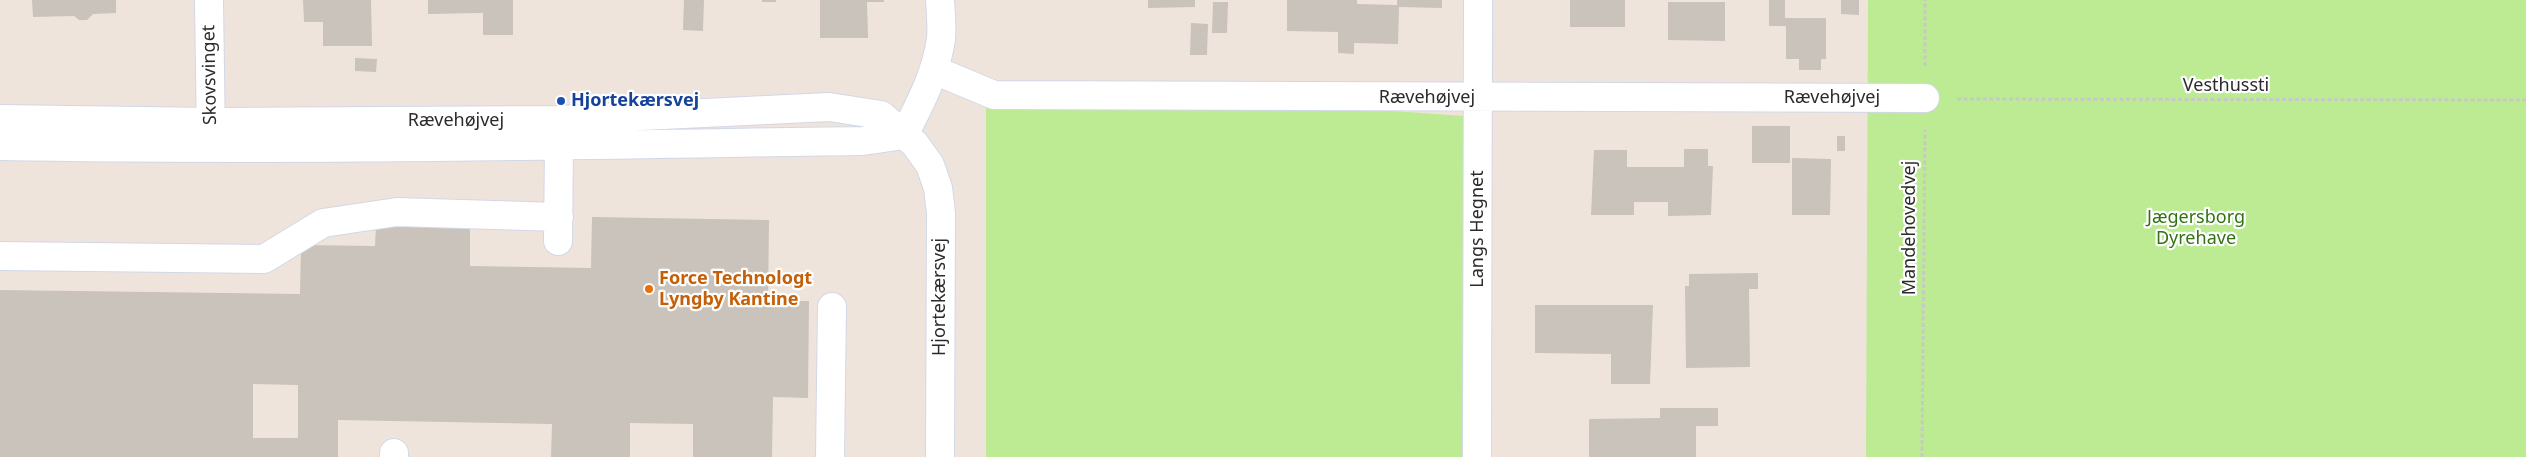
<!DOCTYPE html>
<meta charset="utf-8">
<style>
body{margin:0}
canvas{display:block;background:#efe4dc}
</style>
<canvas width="2526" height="457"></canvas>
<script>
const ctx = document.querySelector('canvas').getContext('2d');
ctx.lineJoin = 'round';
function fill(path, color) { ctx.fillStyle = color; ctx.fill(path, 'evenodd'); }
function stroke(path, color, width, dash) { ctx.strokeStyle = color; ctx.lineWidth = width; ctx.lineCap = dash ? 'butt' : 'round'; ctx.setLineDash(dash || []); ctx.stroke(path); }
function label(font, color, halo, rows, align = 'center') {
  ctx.font = font + ' "Noto Sans",sans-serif'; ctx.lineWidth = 4.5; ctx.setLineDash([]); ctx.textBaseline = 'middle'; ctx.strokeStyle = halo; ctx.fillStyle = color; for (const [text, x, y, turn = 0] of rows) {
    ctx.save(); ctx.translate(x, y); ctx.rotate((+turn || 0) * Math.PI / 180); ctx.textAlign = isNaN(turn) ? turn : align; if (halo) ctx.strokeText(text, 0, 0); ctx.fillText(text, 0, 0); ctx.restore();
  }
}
fill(new Path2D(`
 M1868,0H2526V457H1866Z
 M986,82L1464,116L1462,457H986Z`), '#bceb93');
fill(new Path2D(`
 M32,0H116V13L93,14L87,20H79L74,16L33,17Z
 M303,0H371L372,46H323V22H304Z
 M428,0H513V35H483V13L428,14Z
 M684,0H704L703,31L683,30Z
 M762,0H776V2H762Z
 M820,0H884V2H867L868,38H820Z
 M1148,0H1195V7L1148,8Z
 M1287,0H1357V4L1397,5V0H1442V8L1399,7L1398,44L1354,43V54L1338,53V32L1287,31Z
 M1570,0H1625V27H1570Z
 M1769,0H1785V18H1826V59H1821V70H1799V59H1786V26H1769Z
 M1841,0H1859V15L1841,14Z
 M1213,2H1228L1227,33H1212Z
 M1668,2H1725V41L1668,40Z
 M1191,23L1208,24L1207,55H1190Z
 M355,58L377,59L376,72L355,71Z
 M1752,126H1790V163H1752Z
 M1837,136H1845V151H1837Z
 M1684,149H1708V166H1713L1711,215L1668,216V202H1634V215H1591L1594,150H1627V167H1684Z
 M1792,158L1831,159L1830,215H1792Z
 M592,217L769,220L768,301H809L808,398L773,397L772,457H693V424L630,423V457H551L552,424L338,420V457H0V290L300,294L301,245L375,246L376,225L470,226V266L591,268ZM253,384L298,385V438H253Z
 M1758,273V289H1749L1750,367L1686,368L1685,286H1689V274Z
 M1535,305H1653L1650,384H1611V354L1535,353Z
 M1660,408H1718V426H1696V457H1589V419L1660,418Z`), '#c9c3bb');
const minor = new Path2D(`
 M209,0L211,141
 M934,70L994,95L1925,98
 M0,119L210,122L558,120L829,107L881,115L915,144L930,165L938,188L941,213L940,457
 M904,135C920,104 936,74 941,39C942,27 941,13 940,0
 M0,146C288,151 576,145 863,141L904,135
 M558,241L559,146
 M0,256L264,259L323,223L397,212L559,217
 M394,457V453
 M830,457L832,307
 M1477,457L1478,0`);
stroke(minor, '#d1d8e6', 30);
stroke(new Path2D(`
 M1925,66V0
 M1957,99L2526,100
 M1922,457L1925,130`), '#c8c8c8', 3, [4, 2.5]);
stroke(minor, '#fff', 28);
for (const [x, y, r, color] of [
 [561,101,5,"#1a4fb4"],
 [649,289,5,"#e8710a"]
]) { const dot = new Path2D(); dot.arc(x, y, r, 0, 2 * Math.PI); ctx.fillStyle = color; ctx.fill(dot); stroke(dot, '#fff', 2); }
label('18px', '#2b2b2b', '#fff', [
 ["Skovsvinget",210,75,-91],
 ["Vesthussti",2226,86],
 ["Rævehøjvej",1427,98],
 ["Rævehøjvej",1832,98],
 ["Rævehøjvej",456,121],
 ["Mandehovedvej",1910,228,-90],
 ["Langs Hegnet",1478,229,-90],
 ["Hjortekærsvej",940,297,-90]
]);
label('bold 18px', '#164399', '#fff', [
 ["Hjortekærsvej",571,101]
], 'left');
label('18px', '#327212', '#fff', [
 ["Jægersborg",2196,218],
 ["Dyrehave",2196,239]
]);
label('bold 18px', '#c56008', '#fff', [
 ["Force Technologt",659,279],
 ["Lyngby Kantine",659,300]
], 'left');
</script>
